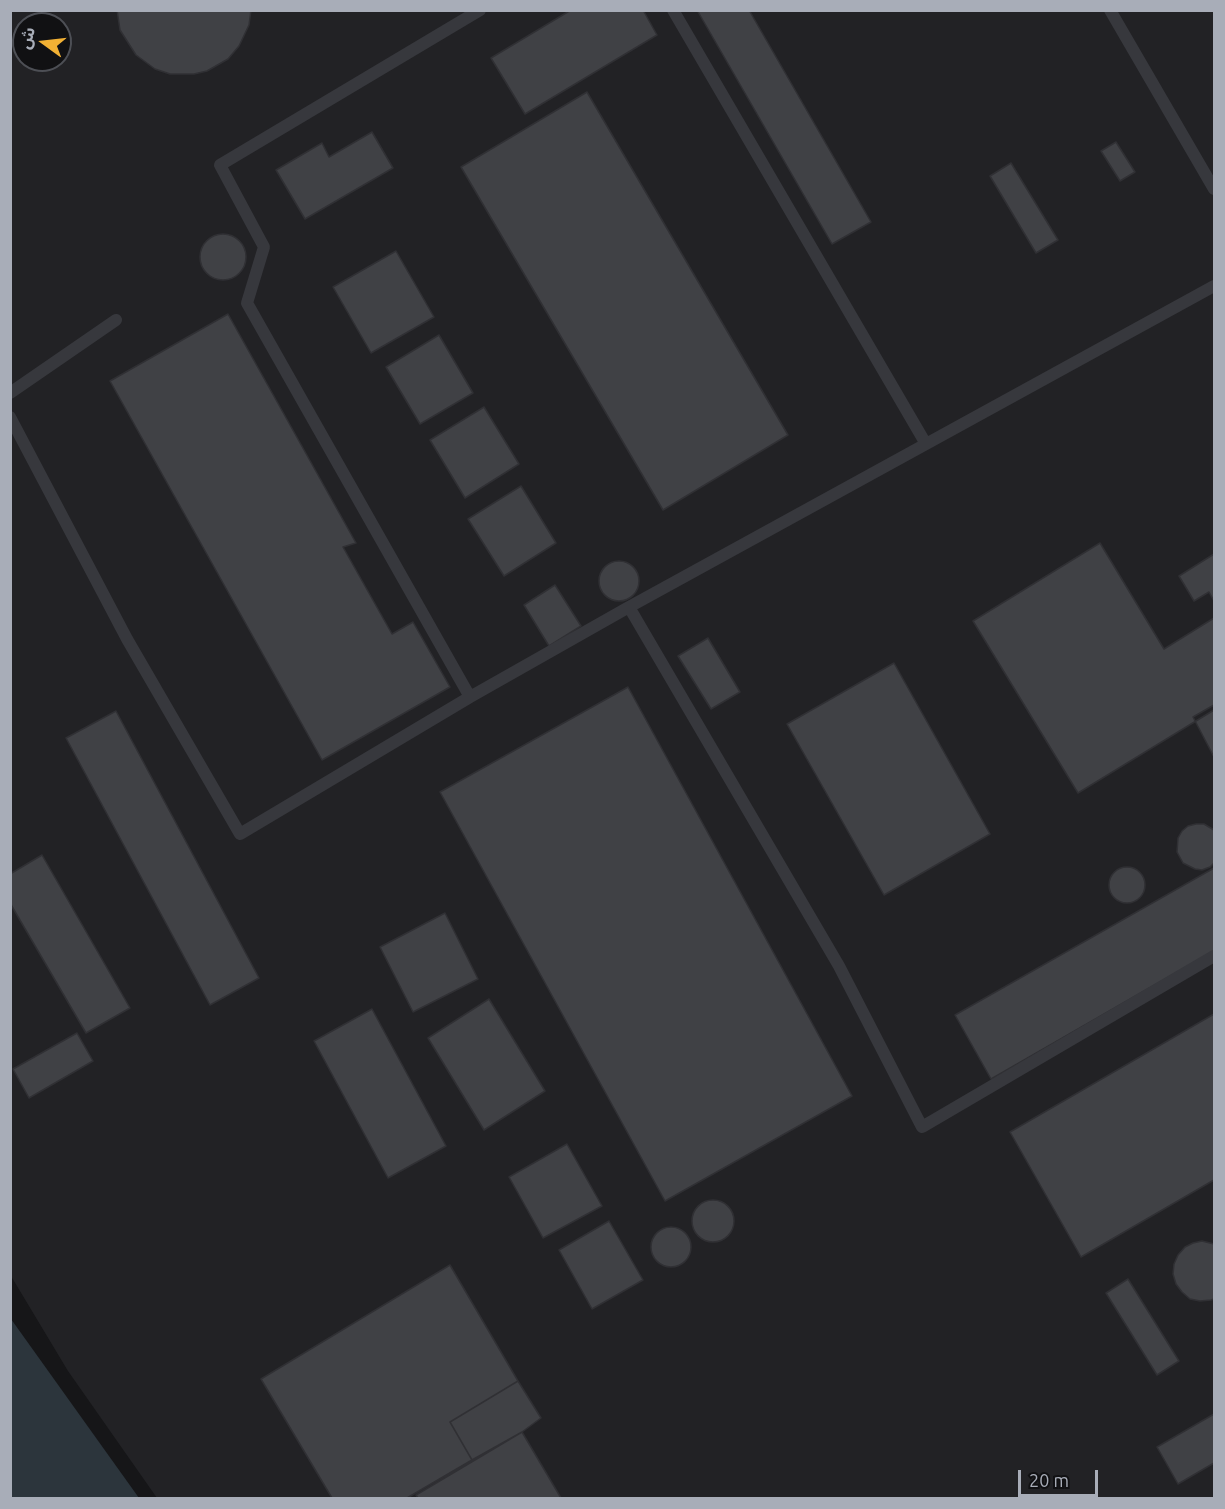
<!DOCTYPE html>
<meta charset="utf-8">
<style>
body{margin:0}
#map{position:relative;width:1225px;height:1509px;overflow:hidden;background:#161618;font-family:Ubuntu,"Noto Sans Arabic",sans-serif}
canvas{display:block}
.frame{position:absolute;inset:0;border:12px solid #a8adb8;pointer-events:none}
.north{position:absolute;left:12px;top:12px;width:60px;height:60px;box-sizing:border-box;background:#111113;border:2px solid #4d4f55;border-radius:50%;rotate:285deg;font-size:16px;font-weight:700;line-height:24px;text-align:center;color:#a8adb8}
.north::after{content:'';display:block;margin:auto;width:21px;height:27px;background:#f2b134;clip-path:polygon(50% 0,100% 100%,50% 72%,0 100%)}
.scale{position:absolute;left:1018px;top:1470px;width:80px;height:27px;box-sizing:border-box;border:3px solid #a8adb8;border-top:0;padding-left:8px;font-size:18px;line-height:21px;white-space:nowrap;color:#a8adb8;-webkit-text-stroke:4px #111113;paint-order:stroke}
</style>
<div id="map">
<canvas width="1225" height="1509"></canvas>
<div class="frame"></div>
<div class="north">ش</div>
<div class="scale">20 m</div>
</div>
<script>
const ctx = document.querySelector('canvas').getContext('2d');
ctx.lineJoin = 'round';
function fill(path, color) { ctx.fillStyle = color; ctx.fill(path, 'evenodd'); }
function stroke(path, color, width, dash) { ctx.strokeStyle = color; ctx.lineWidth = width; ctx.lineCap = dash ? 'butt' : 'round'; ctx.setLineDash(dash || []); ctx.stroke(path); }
fill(new Path2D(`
 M11,11H1214V1498H157L68,1371L11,1276ZM24,24H60V60H24Z`), '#222225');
fill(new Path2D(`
 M10,1319H11L139,1498H11Z`), '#2c353c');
const building = new Path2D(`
 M117,10H251L249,25L239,46L228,59L207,71L194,74H170L155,69L136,55L120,30Z
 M571,10H643L657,35L525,114L491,58Z
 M697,10H749L871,222L832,244Z
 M587,92L788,435L663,510L461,167Z
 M372,132L393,168L305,219L276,170L322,143L329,157Z
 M1116,142L1135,172L1120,181L1101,151Z
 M1011,163L1058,240L1036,253L990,176Z
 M200 257a23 23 0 1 1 46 0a23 23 0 1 1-46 0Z
 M396,251L434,317L371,353L333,287Z
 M228,314L356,543L343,547L392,634L413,622L450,687L322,760L110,381Z
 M439,335L473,393L420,424L386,367Z
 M484,407L519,464L465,498L430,440Z
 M521,486L556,543L504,576L468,519Z
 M1100,543L1164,649L1214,618V710L1078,793L973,621Z
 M1214,554V601L1209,592L1194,601L1179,576Z
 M599 581a20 20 0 1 1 40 0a20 20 0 1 1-40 0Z
 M555,585L581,626L549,646L524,605Z
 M708,638L740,692L711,709L678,656Z
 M894,663L990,834L884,895L787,724Z
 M628,687L852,1096L665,1201L440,792Z
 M1214,705V757L1193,717Z
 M116,711L259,978L210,1005L66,738Z
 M1196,824H1204L1214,830V863L1210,867L1202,870L1195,869L1183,863L1177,852L1178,838L1182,831L1188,826Z
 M42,855L130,1008L86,1033L10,903V874Z
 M1109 885a18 18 0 1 1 36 0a18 18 0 1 1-36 0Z
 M1214,868V951L991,1079L955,1015Z
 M445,913L478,979L413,1012L380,947Z
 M489,999L545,1091L484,1130L428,1038Z
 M372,1009L446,1146L388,1178L314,1041Z
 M1214,1014V1180L1081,1257L1010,1132Z
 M77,1033L93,1061L29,1098L13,1069Z
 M567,1144L602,1206L543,1238L509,1177Z
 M692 1221a21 21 0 1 1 42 0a21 21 0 1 1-42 0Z
 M609,1221L643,1280L592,1309L559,1250Z
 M651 1247a20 20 0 1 1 40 0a20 20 0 1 1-40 0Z
 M1202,1241L1214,1244V1299L1211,1300L1200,1301L1190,1299L1182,1292L1176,1284L1173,1274L1174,1264L1178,1255L1185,1247L1193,1243Z
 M450,1265L518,1381L450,1422L472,1460L407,1498H332L261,1379Z
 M1128,1279L1179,1361L1157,1375L1106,1293Z
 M518,1381L541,1418L522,1432L472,1460L450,1422Z
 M1214,1414V1463L1178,1484L1157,1447Z
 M522,1432L561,1498H418L416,1495Z`);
fill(building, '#404145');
stroke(building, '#303034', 1.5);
stroke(new Path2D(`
 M673,10L926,444
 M1110,10L1214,189
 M10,393L116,320
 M10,417L127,639L240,834L470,697L629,607L839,966L922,1127L1214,956
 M629,607L1214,286
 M470,697L247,303L264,247L220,165L480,10`), '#37383d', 12);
</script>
